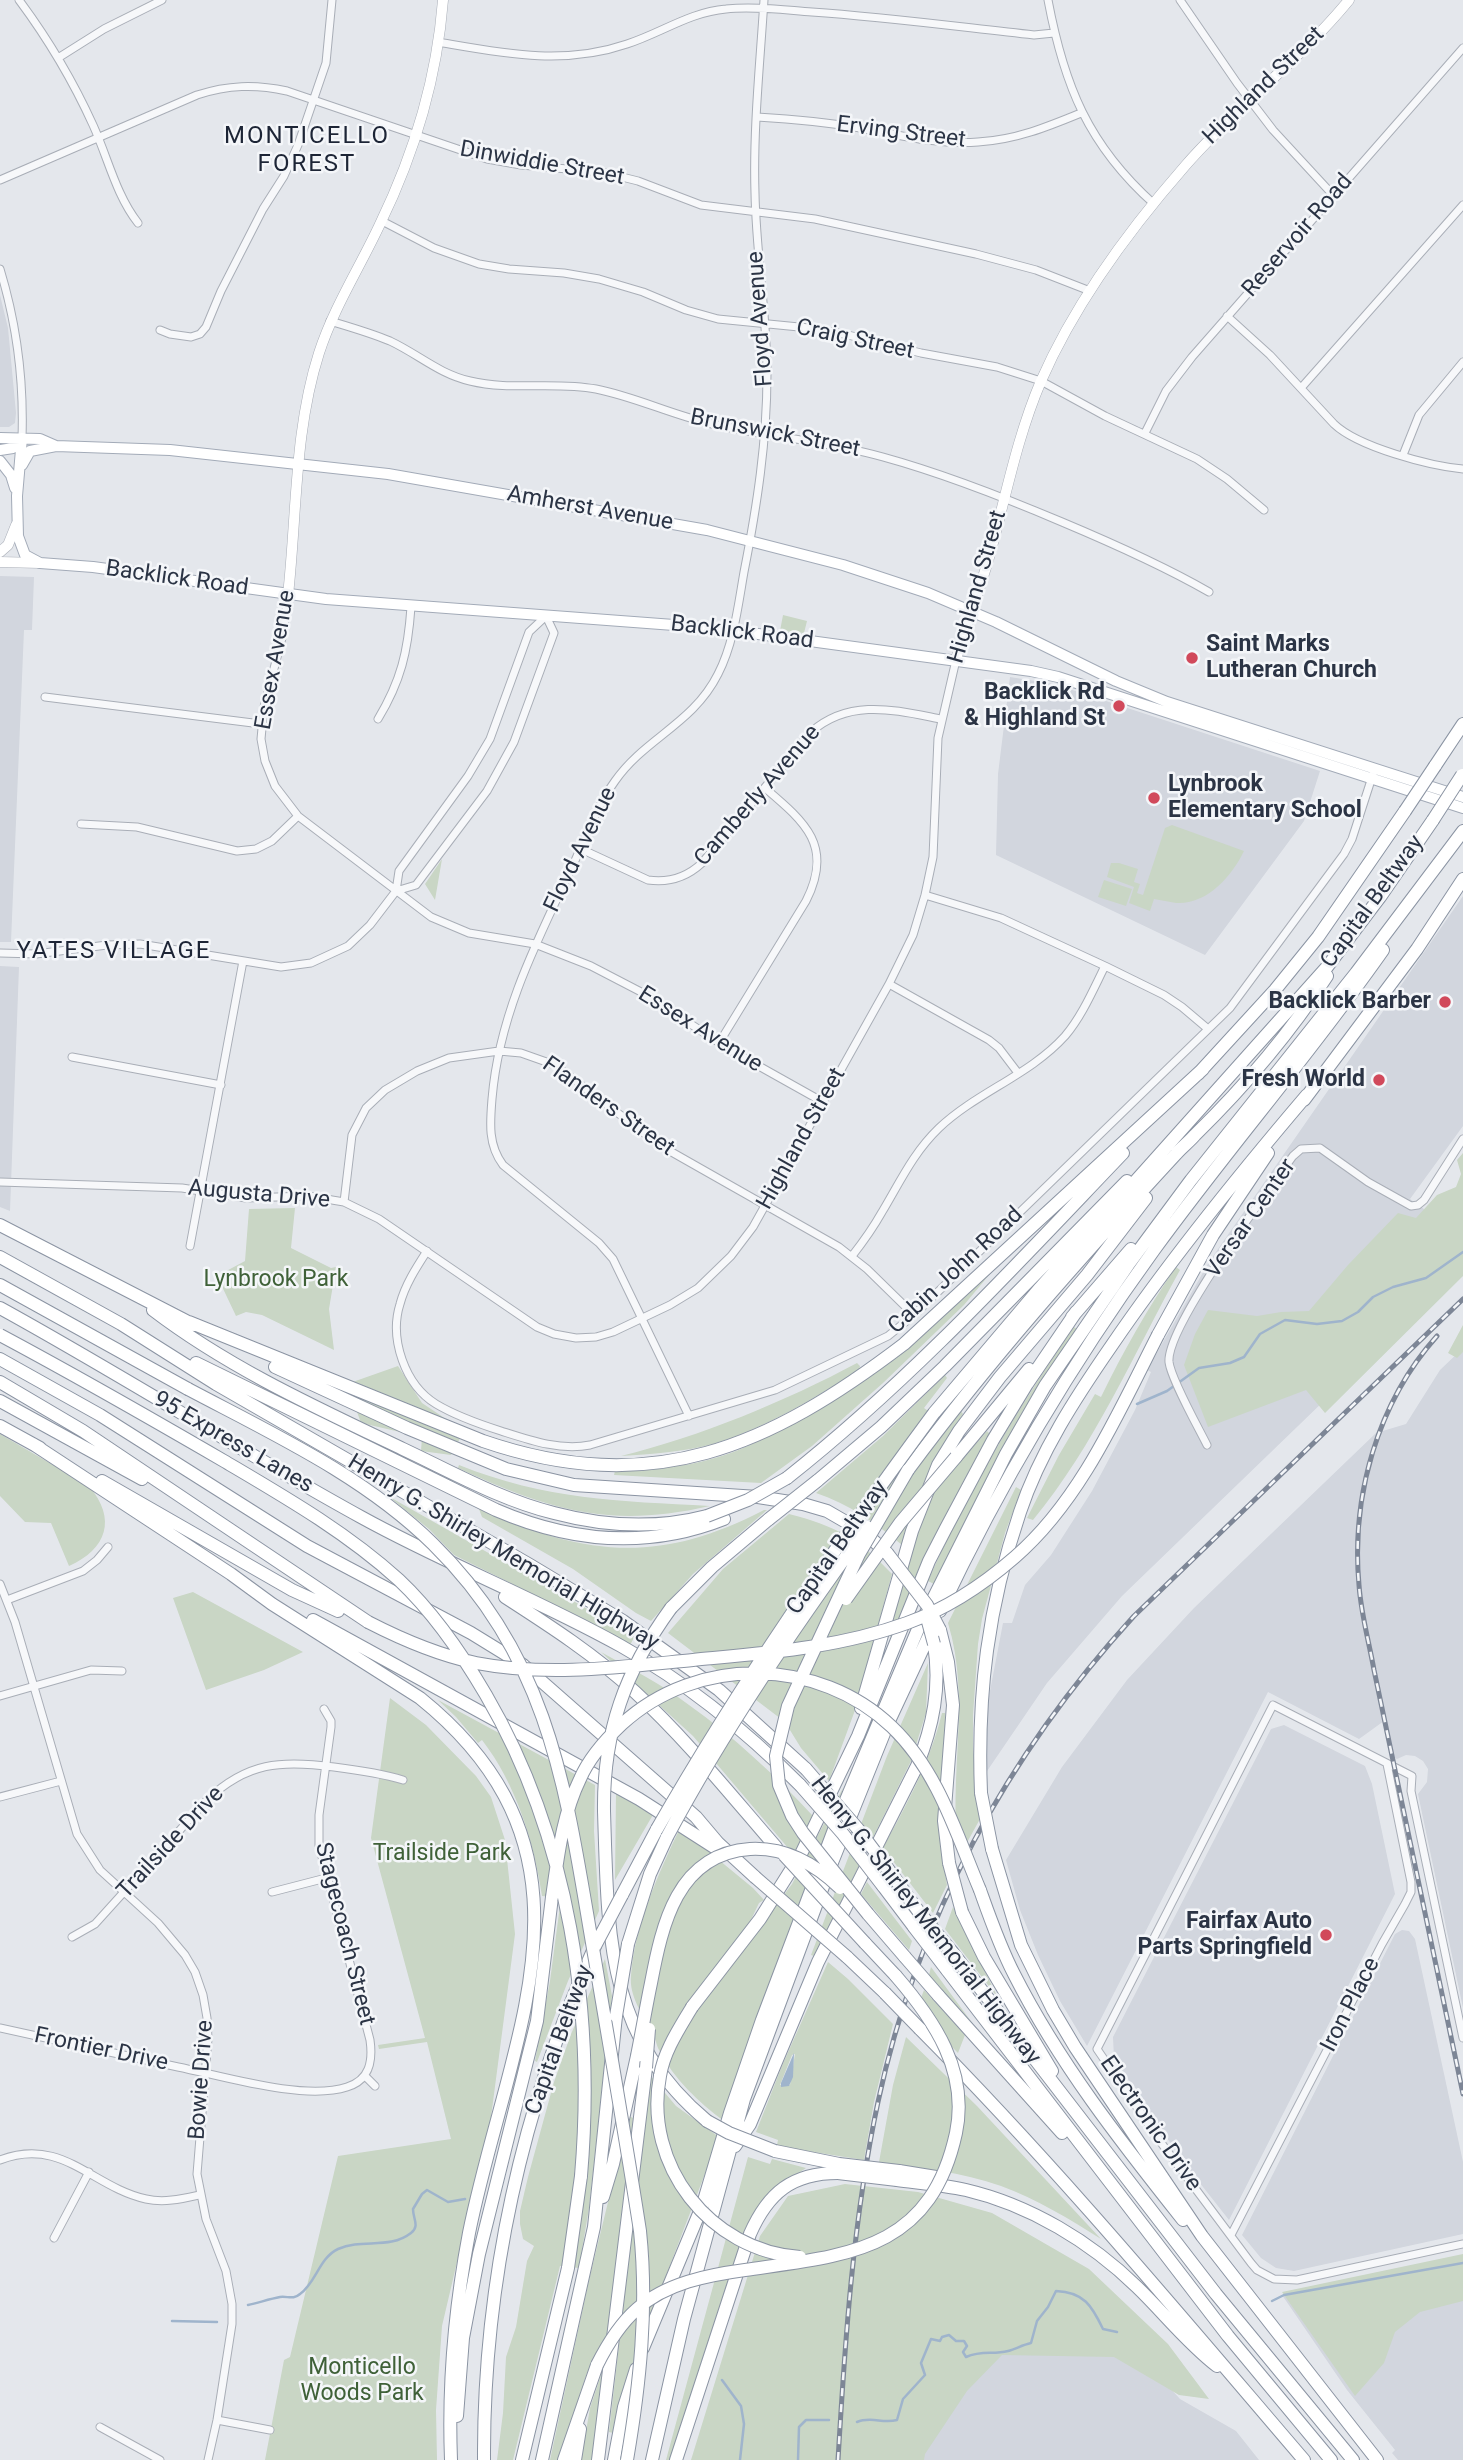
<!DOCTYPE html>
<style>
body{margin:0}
canvas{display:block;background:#e4e7ec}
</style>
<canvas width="1463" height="2460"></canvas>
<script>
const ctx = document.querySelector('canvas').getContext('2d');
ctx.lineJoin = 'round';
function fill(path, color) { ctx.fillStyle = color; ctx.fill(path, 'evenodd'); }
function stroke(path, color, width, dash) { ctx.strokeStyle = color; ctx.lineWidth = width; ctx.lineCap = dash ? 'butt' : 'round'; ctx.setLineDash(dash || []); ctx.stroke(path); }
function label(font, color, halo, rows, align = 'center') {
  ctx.font = font + ' Roboto,sans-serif'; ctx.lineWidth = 5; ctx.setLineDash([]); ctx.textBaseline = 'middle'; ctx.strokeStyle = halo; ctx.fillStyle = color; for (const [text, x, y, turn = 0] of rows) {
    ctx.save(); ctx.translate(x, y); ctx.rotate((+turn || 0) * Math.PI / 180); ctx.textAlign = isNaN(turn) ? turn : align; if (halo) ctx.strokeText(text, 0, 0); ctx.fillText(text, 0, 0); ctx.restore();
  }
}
fill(new Path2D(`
 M0,295L8,328L16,413L15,423L9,427H0Z
 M0,576L34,577L32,630H24L11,942H0Z
 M1010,677L1054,684L1320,771L1304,821L1205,955L996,855L998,774Z
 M1463,896V1126L1410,1199L1463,1237L1444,1285L1122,1596L1047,1683L983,1777L986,1712L1003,1623H1012L1025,1585L1051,1555L1092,1491L1135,1410L1151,1372L1147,1370L1209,1262Z
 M0,966L19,967L10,1211L0,1207Z
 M1463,1348V2008L1418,1794L1427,1782L1428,1769L1423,1761L1415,1756L1406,1755L1397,1759L1392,1756L1384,1721L1359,1739L1268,1692L1087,2046L1060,2001L1038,1955L1020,1910L1006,1860L1062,1767L1127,1680L1194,1608L1376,1433L1406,1424L1440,1370Z
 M1284,1725L1365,1766L1372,1784L1395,1894L1229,2220L1181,2159L1114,2058L1113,2037L1271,1729Z
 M1402,1930L1409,1931L1415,1939L1463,2162V2234L1294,2271L1276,2268L1261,2258L1242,2235L1395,1934Z
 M943,2212L1159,2376L1180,2399L1236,2431L1259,2460H870Z
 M1463,2259V2460H1398L1392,2453L1395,2450L1347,2390L1282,2295Z`), '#d2d6de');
fill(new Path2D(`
 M783,615L807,621L804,633L780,631Z
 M1172,825L1244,851C1232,876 1207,905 1176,903C1169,902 1161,900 1154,899L1150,911L1129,903L1134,887L1107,877L1111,863H1119L1138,869L1134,882L1140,884L1137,893L1143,895L1165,828Z
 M442,859L435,900L425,884Z
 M1104,880L1132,889L1126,906L1098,897Z
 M1463,1153V1276L1325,1413L1306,1390L1208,1427L1184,1365L1195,1334L1208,1310L1257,1316L1281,1312L1309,1311L1348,1265L1398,1213L1416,1218L1437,1195L1456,1187L1461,1174L1457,1160Z
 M295,1208L291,1248L331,1268L336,1267L329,1309L334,1350L262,1315L246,1312L236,1316L217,1276L245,1261L249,1209Z
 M999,1263L964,1305L883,1383L812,1446L761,1483L614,1475L615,1471C648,1469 683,1468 715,1458C737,1452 759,1441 779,1431C864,1389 931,1328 999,1263Z
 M1176,1267L1180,1270C1133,1355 1095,1445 1033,1520L1027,1518L1059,1455L1095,1394L1101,1397C1123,1352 1147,1309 1176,1267Z
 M1463,1325V1352L1457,1358L1448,1353Z
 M1074,1327L1078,1330L934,1584L928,1581C968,1491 1018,1408 1074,1327Z
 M857,1363L860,1366L859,1370C813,1399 766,1428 713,1444C683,1452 652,1454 621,1456C699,1437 786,1401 857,1363Z
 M398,1366L422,1403L464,1431L451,1455L421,1451L422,1437L361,1423L347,1384Z
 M945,1375L947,1378L924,1408L949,1426L961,1411L963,1414C933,1460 919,1493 902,1545C876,1523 849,1504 816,1493L883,1436Z
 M987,1431L990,1434L939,1530L892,1637L886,1635L924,1511L947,1459L958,1464Z
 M0,1434L89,1486C117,1519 107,1549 69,1566L51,1523L25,1522L0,1496Z
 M459,1465C546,1500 618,1501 710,1506C609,1529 549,1510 458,1468Z
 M1016,1487L1021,1490L1005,1533L982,1619L978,1644L973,1715V1747L980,1819L959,1857C947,1778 972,1702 948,1623Z
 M388,1496L635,1636L630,1645L587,1621L454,1555L429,1529Z
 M479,1509C585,1556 658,1565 764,1510H767L693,1574L651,1621L636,1613L573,1569L482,1517Z
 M789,1514C836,1526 859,1539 892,1574L854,1713L829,1781L801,1748L785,1722L668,1633L723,1569Z
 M193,1592L303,1652L264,1670L206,1690L173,1598Z
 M601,1652C631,1669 662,1684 689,1705C734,1737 775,1775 813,1816L794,1855L693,1736Z
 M928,1663L926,1713L911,1761L814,1956L811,1955L887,1756Z
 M390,1698L426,1725L476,1776L491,1797L505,1840L515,1934L491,2117L442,2326L436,2410L437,2460H265L284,2360L290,2357L338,2156L451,2139L427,2042L379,2049L378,2045L425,2038L371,1838Z
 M438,1700L595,1785L594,1831L599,1911L568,1981L537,2062L535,2061L550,1981L561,1898L542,1896C534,1842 516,1784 482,1740L478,1743L456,1717Z
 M942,1713H945V1725L939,1808L942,1855L947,1885L933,1913L883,1848C907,1804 930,1762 942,1713Z
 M843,1788L839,1803L724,2121C698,2102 674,2079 659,2050C656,2044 655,2036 651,2030C642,2014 629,1995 631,1976C634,1928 659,1872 680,1828L753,1888L764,1900L759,1903L750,1922L687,2004L697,2011L792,1884Z
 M616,1792L654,1813L615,1880Z
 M867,1882L912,1941L909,1950L861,1894Z
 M953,1907L998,1998L945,1929Z
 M605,1959L612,1996L589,2208L579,2268L560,2266L513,2460H497L503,2413L506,2357L516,2327L527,2261L534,2246L523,2239L520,2224V2211L528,2177L554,2082L571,2034Z
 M828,1962L848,1979L893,2024L874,2102L864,2160L788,2148L777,2145L778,2140L756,2132L782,2066ZM795,2054L790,2085H780L792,2055Z
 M931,1967L973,2024L929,1975Z
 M924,1990L965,2035L958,2053L916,2011Z
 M906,2037L977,2106L1101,2239C1069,2219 1037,2199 1001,2186C962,2172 919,2168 879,2162L893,2085Z
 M650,2075L676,2106L719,2137L632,2365L613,2433L609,2432Z
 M629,2116L633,2118L608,2334L587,2373L558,2460H550L589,2280Z
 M748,2157L770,2164L772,2159L806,2168L769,2193L759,2205L672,2460H666Z
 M845,2184L918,2192L992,2213L1089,2269L1168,2344L1209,2399L1179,2395L1114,2357L1002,2355L967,2391L925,2454L924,2460H691L760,2236L788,2196Z
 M1463,2254V2301L1420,2312L1395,2332L1384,2363L1355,2396L1282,2292Z
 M606,2360L593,2460H581L590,2408Z`), '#c9d6c5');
fill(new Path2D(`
 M794,2053L793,2077L789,2086L781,2087V2083Z`), '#9fb4cc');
stroke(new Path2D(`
 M1137,1404L1167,1391L1199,1368L1230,1363L1244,1357L1260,1334L1285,1320L1317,1324L1342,1321L1358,1312L1373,1297L1393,1287L1426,1278L1463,1252
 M1272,2301L1284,2295L1463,2263
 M248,2305C258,2303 269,2299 280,2297C288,2296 293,2300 300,2294C316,2283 319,2258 338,2249C363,2238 389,2250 411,2233C420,2226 413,2219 413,2209L422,2194L427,2190L448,2202L465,2199
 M172,2321L217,2322
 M722,2380L741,2406L744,2424L740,2460
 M857,2422C871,2416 883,2424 897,2420L903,2399L925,2375L921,2363L931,2339L940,2341L942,2337L949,2335L956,2341H964L967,2346L963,2352L966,2357C982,2350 993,2355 1008,2351C1016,2349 1022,2345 1031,2343L1037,2321L1048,2307L1056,2291C1084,2292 1092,2306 1103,2329L1117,2332
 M798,2460L799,2427L806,2420H829`), '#9fb4cc', 2.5);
const street = new Path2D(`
 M19,0C48,39 73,81 93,125C108,158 116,195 138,223
 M1048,0C1064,85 1088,145 1154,204
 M1180,0L1237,83L1273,130L1333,195
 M438,42C502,53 563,66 627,44C661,33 690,12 726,9C754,6 784,10 812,12C886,17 960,27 1034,35L1054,33
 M58,58L104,29L162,0
 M757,117C792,119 826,122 860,128C899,135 937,145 978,142C1015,140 1047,127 1081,113
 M0,180L197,95C228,85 255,84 287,91L487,159L521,165L602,172L638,181L701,205L815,219L976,254L1036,270L1090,291
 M382,221L434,248L479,264L509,269L564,273L599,279L643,292L686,310L718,319L809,328L844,334L921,353L997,367L1041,381L1105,416L1197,459L1227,479L1264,510
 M0,269C17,325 24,380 22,438
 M1227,316L1270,355L1334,424C1358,447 1430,466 1463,469
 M330,321C350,327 371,333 390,341C418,354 439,374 470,381C511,391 554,381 596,389C636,397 672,415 712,424C769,437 827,441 883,457C945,474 1003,497 1062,522C1112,543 1162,565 1209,592
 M160,330L170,334L191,337L200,334L206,327L221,291L263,209L284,176L298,145L326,63L332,0
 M1301,388L1463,205
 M1145,433L1166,391L1192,357L1463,48
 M1403,455L1419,415L1463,362
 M288,595L283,634L264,707L261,739L265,761L275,786L298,816L431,917L469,933L535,944L591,966L643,993L732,1051L823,1102
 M45,697L261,724
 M378,719C401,681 408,651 411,607
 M81,824L137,827L237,851L256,849L272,841L298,816
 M581,849L648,880C669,883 687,877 702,863L811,732C850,698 894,710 941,719
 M925,895L1001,918L1105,966L1164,995L1182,1007L1208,1029
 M0,953L36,954L107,945L140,944L281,967L311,963L348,946L370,925L396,891L399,871L468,776L490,739L529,632L546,616L554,633L514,742L487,791L416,885L396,891
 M889,984L989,1040L999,1048L1018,1073
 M719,1043L806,901C834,846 805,822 765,788
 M72,1057L221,1085
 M0,1182L182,1188L246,1198L308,1196L344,1202L379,1219L537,1327L554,1334L576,1338L596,1337L613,1332L670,1305L698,1288L731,1256L753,1227L889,984L913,935L925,895L933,857L938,738L956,660
 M344,1202L352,1135L366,1108L385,1090L417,1071L449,1058L499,1051L521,1053L555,1065L661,1146L839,1247L867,1269L914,1315
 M190,1246L243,961
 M427,1251C416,1268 405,1285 400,1304C389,1339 405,1385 436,1404C456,1416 479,1424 501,1431C529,1440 560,1451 590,1445L775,1390L888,1336L914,1315L1230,1008L1344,854L1352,839L1373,774
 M852,1256C863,1242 873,1228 882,1212C900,1182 913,1153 939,1128C977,1092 1030,1075 1065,1036C1082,1016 1093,990 1105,966
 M689,1416L613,1259L599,1243L503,1165C488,1145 490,1123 492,1099C499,1014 537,941 573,865C586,837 597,806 615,781C645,738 693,724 718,674C734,643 738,606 744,572C757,506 767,441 767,374C767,314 756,254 755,193C753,129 760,64 764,0
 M1207,1445C1198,1427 1171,1379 1169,1362C1166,1327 1269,1189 1293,1156L1301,1149L1320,1148L1368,1182L1411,1206L1418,1205L1424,1200L1463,1139
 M0,1584L15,1622L77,1834L100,1870L158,1923L185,1955L195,1972L203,1995L207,2018L208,2039L197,2174L206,2219L226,2271L232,2304V2324L217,2420L208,2460
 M7,1600L83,1571L97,1560L108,1547
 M0,1696L91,1670L122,1671
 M0,1797L61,1781
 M272,1892L326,1878
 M72,1937L95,1924L207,1800C247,1762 281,1760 334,1767C358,1770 380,1773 403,1780
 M0,2028C59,2041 119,2054 178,2067C223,2076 304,2101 347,2087C370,2080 373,2061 370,2040L319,1845V1815L331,1727V1721L324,1709
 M1463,2038L1411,1791L1412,1776L1273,1705L1097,2049L1162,2144L1251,2263L1257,2270L1274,2279L1297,2280L1463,2244
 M365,2076L375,2086
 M0,2160C62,2136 92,2187 146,2199C164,2203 181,2199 199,2195
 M1231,2235L1382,1944L1405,1904L1411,1892V1882L1387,1764
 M54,2238L89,2172
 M217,2420L270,2430
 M100,2427L160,2460`);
const secondary = new Path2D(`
 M0,552L8,545L16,525
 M0,562L40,563
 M288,595C297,514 294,431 319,353C334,307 360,267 380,224C414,154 437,77 443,0
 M956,660C966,624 980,590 990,554C1006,496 1017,437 1041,381C1075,303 1129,230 1185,166C1236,107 1300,60 1349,0`);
const primary = new Path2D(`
 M0,438L40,439L56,446L170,450L388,474L707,530L843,565L928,593L996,622L1116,681L1167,702L1463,797
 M22,438L17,496L18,536L25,555L40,563L93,567L326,599L714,628L1031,671L1058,677L1463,808
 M0,450L13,448L22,438
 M0,461L11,475L15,488
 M22,465L30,451L56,446`);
const highway = new Path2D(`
 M1435,766L1463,724
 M1198,1074L1275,990L1318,937L1405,811
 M1304,1100L1417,949L1463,879
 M0,1225L194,1325
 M0,1257L121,1324L216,1384L530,1565L623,1621L719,1690L806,1769
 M0,1285L188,1389
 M0,1308C122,1375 239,1450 361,1517C446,1564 537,1599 621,1646C687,1683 747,1732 800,1785
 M153,1310C229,1368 317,1408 403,1449C452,1472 501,1500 554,1513C603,1526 657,1529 707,1516
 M1072,1317L1131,1249
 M189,1322L483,1441C652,1499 769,1447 904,1344L1203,1069
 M1158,1335L1213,1235L1268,1153
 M0,1359L100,1415L307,1546L471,1633L523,1665L696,1817L718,1843L755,1877
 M196,1363L496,1510C570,1542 648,1549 724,1519
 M275,1367L407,1428L506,1469L574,1485L758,1497L803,1504L827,1511L865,1533L887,1553
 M0,1382L83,1431L368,1622
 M0,1401L142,1479
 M934,1413L1040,1288L1327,967L1380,897L1433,820
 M0,1426L40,1448
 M33,1444L231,1574L272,1604L420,1698C616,1856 509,2034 469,2233C455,2307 448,2384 451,2460
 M956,1457L1029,1369
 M908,1470C990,1359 1082,1256 1176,1154C1182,1147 1189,1142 1195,1135C1244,1087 1290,1033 1327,976
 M787,1478C910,1381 1015,1266 1123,1153
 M102,1481L292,1590L338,1611
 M817,1481L881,1427L945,1366L1127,1181
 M505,1597C550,1626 595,1655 635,1692C686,1739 730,1794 776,1847
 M671,1608L712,1567L769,1519
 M940,1611C1000,1484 1072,1363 1154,1250C1228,1148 1311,1053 1383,950
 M313,1620L639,1799L717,1849
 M940,1630L948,1662L953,1705L944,1821L949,1863
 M861,1708L912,1531L938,1465L959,1431L1000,1377L1087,1275L1146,1198
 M981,1793C977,1694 988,1606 1020,1512C1040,1452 1076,1397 1112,1345C1172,1257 1238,1176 1307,1095
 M604,1811C608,1933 605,2036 707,2121
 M992,1849L1021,1945L1053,2010L1075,2047L1202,2236L1377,2460
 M891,1873L919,1912
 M883,1886L914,1927
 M980,1890C990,1918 1000,1947 1014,1974C1059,2063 1121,2142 1183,2220
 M622,1895L657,1829
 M962,1912L984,1957L1052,2071
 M868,1914L905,1957
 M865,1943L896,1976
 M628,1944L650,1874L667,1837
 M953,1953L1216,2294L1353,2460
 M847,1957L885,1993
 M947,1970L1228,2336L1331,2460
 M938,1995L1062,2133
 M692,2007L760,1919L801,1854L858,1736L929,1561L945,1530L993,1440L1027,1384L1076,1312
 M920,2029C1056,2166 1179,2314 1304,2460
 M735,2146L750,2124L818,1962L917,1766C933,1726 941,1687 934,1644
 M775,2151L839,2164
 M899,2171L936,2177
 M897,2180C920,2183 944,2185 966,2190C1030,2205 1091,2242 1137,2287C1164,2313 1187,2343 1217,2366
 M603,2197L613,2164L637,2056
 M643,2348L703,2204L730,2113L762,2020L838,1819L918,1629L1006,1454L1045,1386L1128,1265L1191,1180L1356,973L1463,831
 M457,2416L463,2338L479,2254L537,2021L552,1897
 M484,2460C483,2284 522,2106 595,1946
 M522,2460L568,2268L581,2176
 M542,2460L594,2227L616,2016
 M564,2460L597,2365
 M575,2460L580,2429
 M598,2460L646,2068
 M614,2460L624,2407L636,2369
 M652,2460L684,2319L744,2099L831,1865L889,1721L933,1627
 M676,2460L750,2234C768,2193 792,2173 838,2173`);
stroke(street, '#a9aeb7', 9);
stroke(secondary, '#a9aeb7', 11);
stroke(primary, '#a3abb8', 12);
stroke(highway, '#8b94a3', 14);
stroke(street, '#f7f8fa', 7);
stroke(secondary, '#fff', 10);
stroke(primary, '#fff', 10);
stroke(highway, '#fff', 12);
const rail = new Path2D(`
 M1437,1336C1377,1403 1351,1497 1359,1585C1361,1614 1369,1642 1374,1670L1463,2094
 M838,2460C845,2341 853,2219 878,2102C917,1919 1008,1754 1134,1616L1463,1299`);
stroke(rail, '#7d8696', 5);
stroke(rail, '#f4f6f9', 2.5, [8]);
const highwayBridge = new Path2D(`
 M1405,811L1435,766
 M1433,820L1462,775
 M0,1335C75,1375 150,1418 224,1461C285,1497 346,1532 399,1580C434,1613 462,1654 486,1695C570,1839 595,2012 581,2176
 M188,1389C273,1434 364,1476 433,1544C555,1664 567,1801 595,1960C610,2050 626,2140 640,2231C648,2308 640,2384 627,2460
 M707,1516L748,1500L787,1478
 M769,1519L817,1481
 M887,1553L927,1605L940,1630
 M846,1599L900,1523L956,1457
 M927,1618L934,1644
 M368,1622C403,1640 438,1655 476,1663C548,1677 621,1667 693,1660C765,1653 838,1648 907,1623C946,1609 984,1584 1015,1557C1081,1500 1119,1411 1158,1335
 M806,1769L858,1829L891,1873
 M800,1785L843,1834L883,1886
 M981,1793L992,1849
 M604,1811C603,1732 625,1671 671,1608
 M657,1829C740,1684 835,1547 934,1413
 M667,1837C725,1728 795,1627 867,1527
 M784,1855L865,1943
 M949,1863L962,1912
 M755,1877L847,1957
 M552,1897C558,1857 562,1816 580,1779C589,1758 605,1740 622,1724C697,1655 819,1657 892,1727C938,1771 956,1833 980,1890
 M919,1912L953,1953
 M868,1914L803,1833L792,1816L779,1785L776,1756L788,1706L859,1554L908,1470
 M914,1927L947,1970
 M595,1946L622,1895
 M905,1957L938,1995
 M885,1993L920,2029
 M692,2007C679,2029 664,2051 660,2076C643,2165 710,2251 800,2257
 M616,2016L628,1944
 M637,2056C642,2031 646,2007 651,1983C662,1925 677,1854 750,1849C786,1847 815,1864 840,1888
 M646,2068L649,2029
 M707,2121L729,2133L775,2151
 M839,2164L899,2171
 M838,2173L897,2180
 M597,2365C607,2345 620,2324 637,2309C666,2283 708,2275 745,2270C847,2255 930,2252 956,2133C969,2071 934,2020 896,1976`);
stroke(highwayBridge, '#8b94a3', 14, []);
stroke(highwayBridge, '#fff', 12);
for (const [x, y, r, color] of [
 [1192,658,7,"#d1495b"],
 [1119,706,7,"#d1495b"],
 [1154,798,7,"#d1495b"],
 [1445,1002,7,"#d1495b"],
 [1379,1080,7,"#d1495b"],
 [1326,1935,7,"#d1495b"]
]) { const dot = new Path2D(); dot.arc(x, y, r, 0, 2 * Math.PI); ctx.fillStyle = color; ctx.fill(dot); stroke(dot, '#f4f6f9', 2.5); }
label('23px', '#2b3445', '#f4f6f9', [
 ["Highland Street",1264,86,-44],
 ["Erving Street",901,133,7],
 ["Dinwiddie Street",542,164,10],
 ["Reservoir Road",1298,236,-49],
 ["Floyd Avenue",761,319,-94],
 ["Craig Street",855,340,12],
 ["Brunswick Street",775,434,11],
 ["Amherst Avenue",590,509,10],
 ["Backlick Road",177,579,8],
 ["Highland Street",978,587,-74],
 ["Backlick Road",742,633,7],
 ["Essex Avenue",276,660,-80],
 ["Camberly Avenue",758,796,-49],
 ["Floyd Avenue",581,850,-64],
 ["Capital Beltway",1373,902,-54],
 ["Essex Avenue",700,1030,32],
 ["Flanders Street",608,1107,35],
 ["Highland Street",802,1139,-61],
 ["Augusta Drive",259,1195,5],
 ["Versar Center",1251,1219,-55],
 ["Cabin John Road",956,1271,-43],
 ["95 Express Lanes",233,1443,30],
 ["Capital Beltway",838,1548,-55],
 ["Henry G. Shirley Memorial Highway",503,1553,31],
 ["Trailside Drive",171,1843,-47],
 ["Henry G. Shirley Memorial Highway",925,1921,52],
 ["Stagecoach Street",344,1934,76],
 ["Iron Place",1351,2005,-63],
 ["Capital Beltway",560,2040,-70],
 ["Frontier Drive",101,2050,12],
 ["Bowie Drive",202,2080,-86],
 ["Electronic Drive",1150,2124,55]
]);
label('bold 23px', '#2b3445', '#f4f6f9', [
 ["Saint Marks",1206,645,"left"],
 ["Lutheran Church",1206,671,"left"],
 ["Backlick Rd",1105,693],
 ["& Highland St",1105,719],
 ["Lynbrook",1168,785,"left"],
 ["Elementary School",1168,811,"left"],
 ["Backlick Barber",1431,1002],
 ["Fresh World",1365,1080],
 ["Fairfax Auto",1312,1922],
 ["Parts Springfield",1312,1948]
], 'right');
label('23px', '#3f6138', '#f4f6f9', [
 ["Lynbrook Park",276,1280],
 ["Trailside Park",442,1854],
 ["Monticello",362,2368],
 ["Woods Park",362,2394]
]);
ctx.letterSpacing = '2px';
label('24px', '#1d2536', '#f4f6f9', [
 ["MONTICELLO",307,137],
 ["FOREST",307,165],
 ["YATES VILLAGE",114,952]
]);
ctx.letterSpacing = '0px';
</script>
